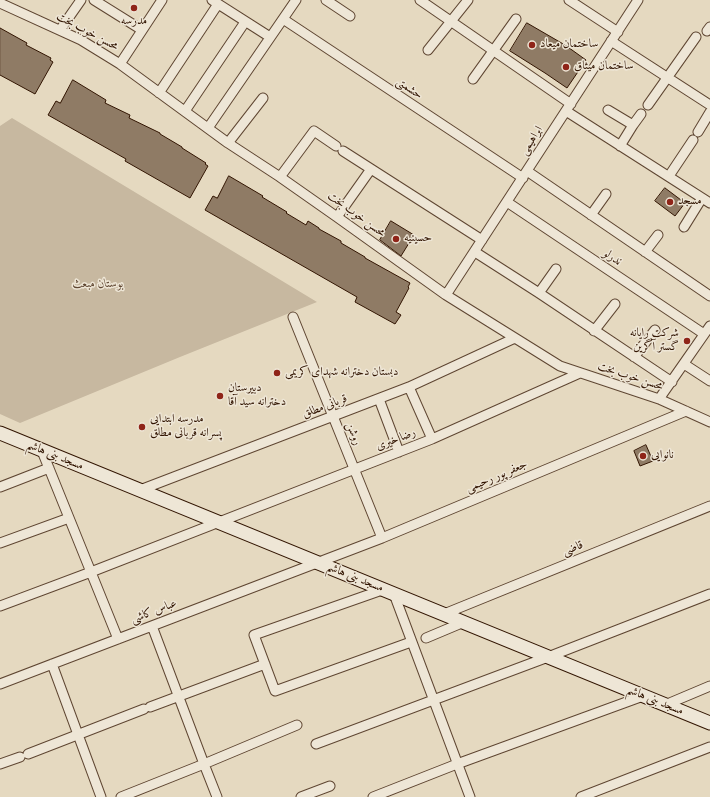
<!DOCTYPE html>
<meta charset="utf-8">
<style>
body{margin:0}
canvas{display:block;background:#e5d9c0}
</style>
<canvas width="710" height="797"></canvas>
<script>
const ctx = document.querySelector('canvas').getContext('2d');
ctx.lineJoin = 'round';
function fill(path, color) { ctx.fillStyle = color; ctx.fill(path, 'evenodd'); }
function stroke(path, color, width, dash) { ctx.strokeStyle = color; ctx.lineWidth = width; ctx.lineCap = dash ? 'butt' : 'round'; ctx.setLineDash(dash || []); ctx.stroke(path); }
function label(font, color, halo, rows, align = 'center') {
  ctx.font = font + ' "IM FELL DW Pica",Amiri,serif'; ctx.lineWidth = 3; ctx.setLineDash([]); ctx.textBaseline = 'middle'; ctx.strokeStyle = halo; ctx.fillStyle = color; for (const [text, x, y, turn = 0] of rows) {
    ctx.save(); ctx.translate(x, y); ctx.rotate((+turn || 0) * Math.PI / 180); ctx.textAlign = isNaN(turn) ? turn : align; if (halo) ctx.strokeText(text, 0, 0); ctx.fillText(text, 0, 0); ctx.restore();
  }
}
fill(new Path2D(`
 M12,118L317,302L180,357L20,423L0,414V126Z`), '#c7b8a0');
const building = new Path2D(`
 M527,23L565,45L586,60L567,88L545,73L510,51Z
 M0,28L27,43L26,45L51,58L50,60L53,62L35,94L0,75Z
 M73,80L106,100L105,103L130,115L129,118L160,133V134L182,147V148L206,163L205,164L208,166L190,198L125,161L126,159L48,115L56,101L60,103Z
 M229,176L263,196L262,197L287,212L286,213L306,225L308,221L319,228V229L341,241V243L365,257V258L410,283L408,287L409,288L396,312L401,315L395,324L355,302L357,297L205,210L213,196L217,198Z
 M665,188L685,203L675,216L655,201Z
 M391,221L414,235L401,256L380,240Z
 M646,445L653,461L640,466L634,451Z`);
fill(building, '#8f7b65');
stroke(building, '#321502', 1);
const minor = new Path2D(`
 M94,0L142,30
 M212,0L270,37
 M326,0L350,16
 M420,0L571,104
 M569,0L618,32
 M0,3L81,40L120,64L228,143L280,177L337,217L446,295L560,366L659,399L710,422
 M283,19L523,178
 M60,30L81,0
 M707,31L710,27
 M611,41L710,105
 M428,50L468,0
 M120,64L162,0
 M473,79L516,19
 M159,93L218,4
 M648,105L696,37
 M608,110L633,125
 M185,111L245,22
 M566,111L710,203
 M208,128L296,0
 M698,132L710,112
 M228,143L263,98
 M620,146L633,125L641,114
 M343,151L482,240
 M527,171L710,296
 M669,176L693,140
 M280,177L314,131L336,146
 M507,202L704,334
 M591,215L606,194
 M337,217L371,169
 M684,227L702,198
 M475,252L539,293L672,382
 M645,252L658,235
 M539,293L556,269
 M446,295L638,0
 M293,317L382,538
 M594,331L615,304
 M634,357L655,330
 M684,364L710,381
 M409,387L432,439
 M379,399L399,452
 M659,399L710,326
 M42,451L118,639
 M0,487L49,468
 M140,490L409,387L515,338
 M0,543L69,518
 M382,590L254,635L275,691L411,642
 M394,594L470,797
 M0,606L91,572L432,439L580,373
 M444,614L710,506
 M152,626L204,764L217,797
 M426,638L464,622
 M52,664L101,797
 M0,684L382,538L686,411
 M665,705L710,686
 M150,707L265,664
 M316,744L548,657L710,594
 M28,754L144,709
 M0,764L20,757
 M121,797L204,764L297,725
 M301,797L330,786
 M373,797L457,764L643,696
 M581,797L710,747`);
const secondary = new Path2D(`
 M0,433L710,723`);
stroke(minor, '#5f4632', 11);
stroke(secondary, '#321502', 15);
stroke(minor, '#eee6d6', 9);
stroke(secondary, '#eee6d6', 13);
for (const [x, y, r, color] of [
 [134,8,4,"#8f2418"],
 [532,45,4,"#8f2418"],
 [566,67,4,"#8f2418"],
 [670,202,4,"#8f2418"],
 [396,239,4,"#8f2418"],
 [687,341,4,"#8f2418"],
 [277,373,4,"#8f2418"],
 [220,396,4,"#8f2418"],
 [142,427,4,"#8f2418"],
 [643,456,4,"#8f2418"]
]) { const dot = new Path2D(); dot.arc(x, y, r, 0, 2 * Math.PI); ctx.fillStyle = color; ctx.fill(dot); stroke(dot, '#eee6d6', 1.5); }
label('12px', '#321502', '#eee6d6', [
 ["مدرسه",134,22,"center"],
 ["ساختمان میعاد",540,45],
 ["ساختمان میثاق",574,67],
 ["مسجد",678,202],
 ["حسینیه",404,239],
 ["شرکت رایانه",679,334,"right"],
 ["گستر آگرین",679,348,"right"],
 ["دبستان دخترانه شهدای کریمی",285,373],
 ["دبیرستان",228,389],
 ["دخترانه سید آقا",228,403],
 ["مدرسه ابتدایی",150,420],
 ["پسرانه قربانی مطلق",150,434],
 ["نانوایی",651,456]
], 'left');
label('12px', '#321502', '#eee6d6', [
 ["محسن خوب بخت",87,32,28],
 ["حشمتی",409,89,34],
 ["ابراهیمی",532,141,-57],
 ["محسن خوب بخت",356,215,36],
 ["ندرلو",612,258,34],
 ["محسن خوب بخت",630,377,18],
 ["قربانی مطلق",325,407,-21],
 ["روشن",353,434,68],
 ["رضا خیری",396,440,-21],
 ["مسجد بنی هاشم",55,456,22],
 ["جعفر پور رحیمی",497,477,-23],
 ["قاضی",573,549,-22],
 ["مسجد بنی هاشم",355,578,22],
 ["عباس کاشی",154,612,-21],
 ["مسجد بنی هاشم",655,701,22]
]);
label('italic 12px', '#5f4631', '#eee6d6', [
 ["بوستان مبعث",98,285]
]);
</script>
